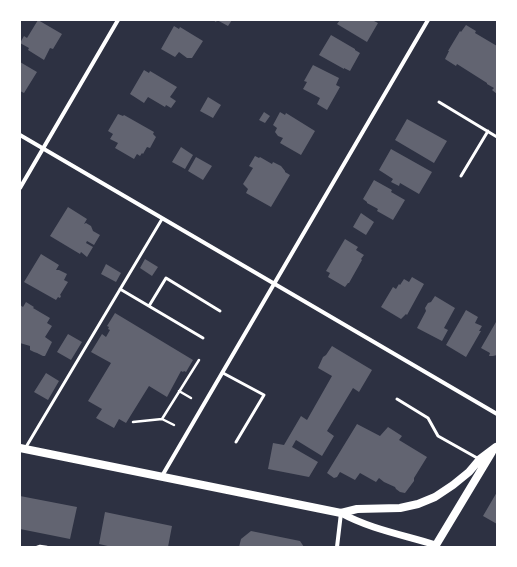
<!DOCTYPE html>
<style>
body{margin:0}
#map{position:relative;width:517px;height:567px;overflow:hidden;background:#2d3142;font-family:"Space Grotesk",sans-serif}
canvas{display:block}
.frame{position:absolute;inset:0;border:21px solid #fff;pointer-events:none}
</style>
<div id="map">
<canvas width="517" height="567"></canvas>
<div class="frame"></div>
</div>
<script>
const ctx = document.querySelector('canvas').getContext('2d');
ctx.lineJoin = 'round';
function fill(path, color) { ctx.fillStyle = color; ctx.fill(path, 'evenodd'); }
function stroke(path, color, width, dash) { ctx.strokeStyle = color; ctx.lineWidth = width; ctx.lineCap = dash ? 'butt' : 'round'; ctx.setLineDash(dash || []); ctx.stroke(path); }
fill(new Path2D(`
 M38,20L62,34L53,49L50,48L44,60L28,50L29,48L20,43L24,36L27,38Z
 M213,20H232L228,26L217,20L216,22Z
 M340,20H372L378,23L367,42L337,24Z
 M466,25L476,31L475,33L497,46V94L492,90L494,88L487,84V83L457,64L456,66L445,59L449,51H448L460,31L461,32Z
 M174,26L179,29L180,27L203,41L192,58H187L179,52L175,57L161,49Z
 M331,35L355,49V50L360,53L350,71L344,68V69L319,55Z
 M20,62L37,72L24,93L20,91Z
 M313,65L339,78L336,85L340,87L327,110L317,104L320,98L303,89L307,82L304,81Z
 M144,70L149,73L150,71L177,87L170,97L176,101L171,108L166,105L165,107L148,97L144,103L130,94Z
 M208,97L221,105L213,118L200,111Z
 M264,112L270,116L265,123L259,120Z
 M280,112L285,115L286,113L315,131L301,155L280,143L283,138L278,136L275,132L277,128L273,125Z
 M118,114L123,116L124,115L154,132L153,134L156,137L150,148L147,147L143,154L142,153L140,156L137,154L134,159L115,148L118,143L110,139L113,134L108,131Z
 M407,119L447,141L434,163L395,140Z
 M181,147L193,155L185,169L172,162Z
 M391,149L432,172L419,194L400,183L399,186L391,182L393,179L379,170Z
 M255,156L259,158L260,157L272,164L273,162L281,166L285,171V172L290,175L271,207L246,193L248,189L243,184L253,168L249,166Z
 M196,157L212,166L203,180L188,171Z
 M374,180L392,190L391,192L405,200L393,220L377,211L378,209L367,203V202L363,199Z
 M68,207L87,219L84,224L86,223L91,226L93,231L100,235L94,245L87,241L86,243L93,247L87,257L81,252L80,254L50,236Z
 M361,213L374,222L366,235L353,227Z
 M345,239L358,247L356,250L364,255L361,259L362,260L349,283H348L345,287L328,277L330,273L326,271Z
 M41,254L59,265L56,270H59L67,274L64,280L68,282L60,295L61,296L60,298L58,297L56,300L24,282Z
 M145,259L158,267L152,276L140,268Z
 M106,264L121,273L116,282L101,274Z
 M412,277L424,284L407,315L406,314L401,319L381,307L393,287L396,289L399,284L400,285L404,279L409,282Z
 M435,296L455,308L444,328L448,330L442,341L417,328L426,311L425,308L428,303L431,302Z
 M26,302L34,307L33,308L50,318L47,323L52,326L45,337L52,342L45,356H43L37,353L34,352L30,350V346L20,343V305L23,307Z
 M466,310L478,317L475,323L482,326L479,331H481L466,357L446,345Z
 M115,313L193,360L186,372L184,371L183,372L181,371L167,397L149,386L126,423L119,419L114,428L96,418L102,409L88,401L111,363L91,352L102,334L106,337L110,330L108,329L109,327L107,326Z
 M496,322L497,323V355L493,356H489L490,353L481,348Z
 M68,334L82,342L71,360L57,352Z
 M332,346L372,370L359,392L353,388L327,431L334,436L322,456L296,440L292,447L318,462L309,477L268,469L273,443L284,445L301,416L307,420L332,376L318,368L323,357L326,355Z
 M46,373L59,381L48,400L34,392Z
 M357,424L380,436L388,427L402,436L399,440L427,457L414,478V481L405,493L400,492L396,489L395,487L384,482L379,478L376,482L360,473L355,480L340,472L337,477L334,478L327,473Z
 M497,492V524L483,516Z
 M20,496L77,507L70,539L20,529Z
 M105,512L172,526L168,547H112L99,544Z
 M251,531L300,541L304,547H239L241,539Z`), '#626471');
stroke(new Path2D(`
 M179,391L191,398
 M162,419L174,425
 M133,422L162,419L199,360
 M37,547L40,546L47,547`), '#fff', 2.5);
stroke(new Path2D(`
 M439,102L497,137
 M461,176L488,131
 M120,289L203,338
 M149,306L166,278L220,311
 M223,373L264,395L236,442
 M397,399L428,418L438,436L479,459
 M26,447L162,219`), '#fff', 3);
stroke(new Path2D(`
 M20,135L497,414
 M20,188L118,20
 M162,476L428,20
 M337,547L341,513`), '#fff', 4);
stroke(new Path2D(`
 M341,513C370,529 404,535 436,545L435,547`), '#fff', 7);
stroke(new Path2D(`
 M20,448L341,513L357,509L400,508L418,504L435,497L453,485L469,472L480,459L496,447
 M436,545L492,452`), '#fff', 8);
</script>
